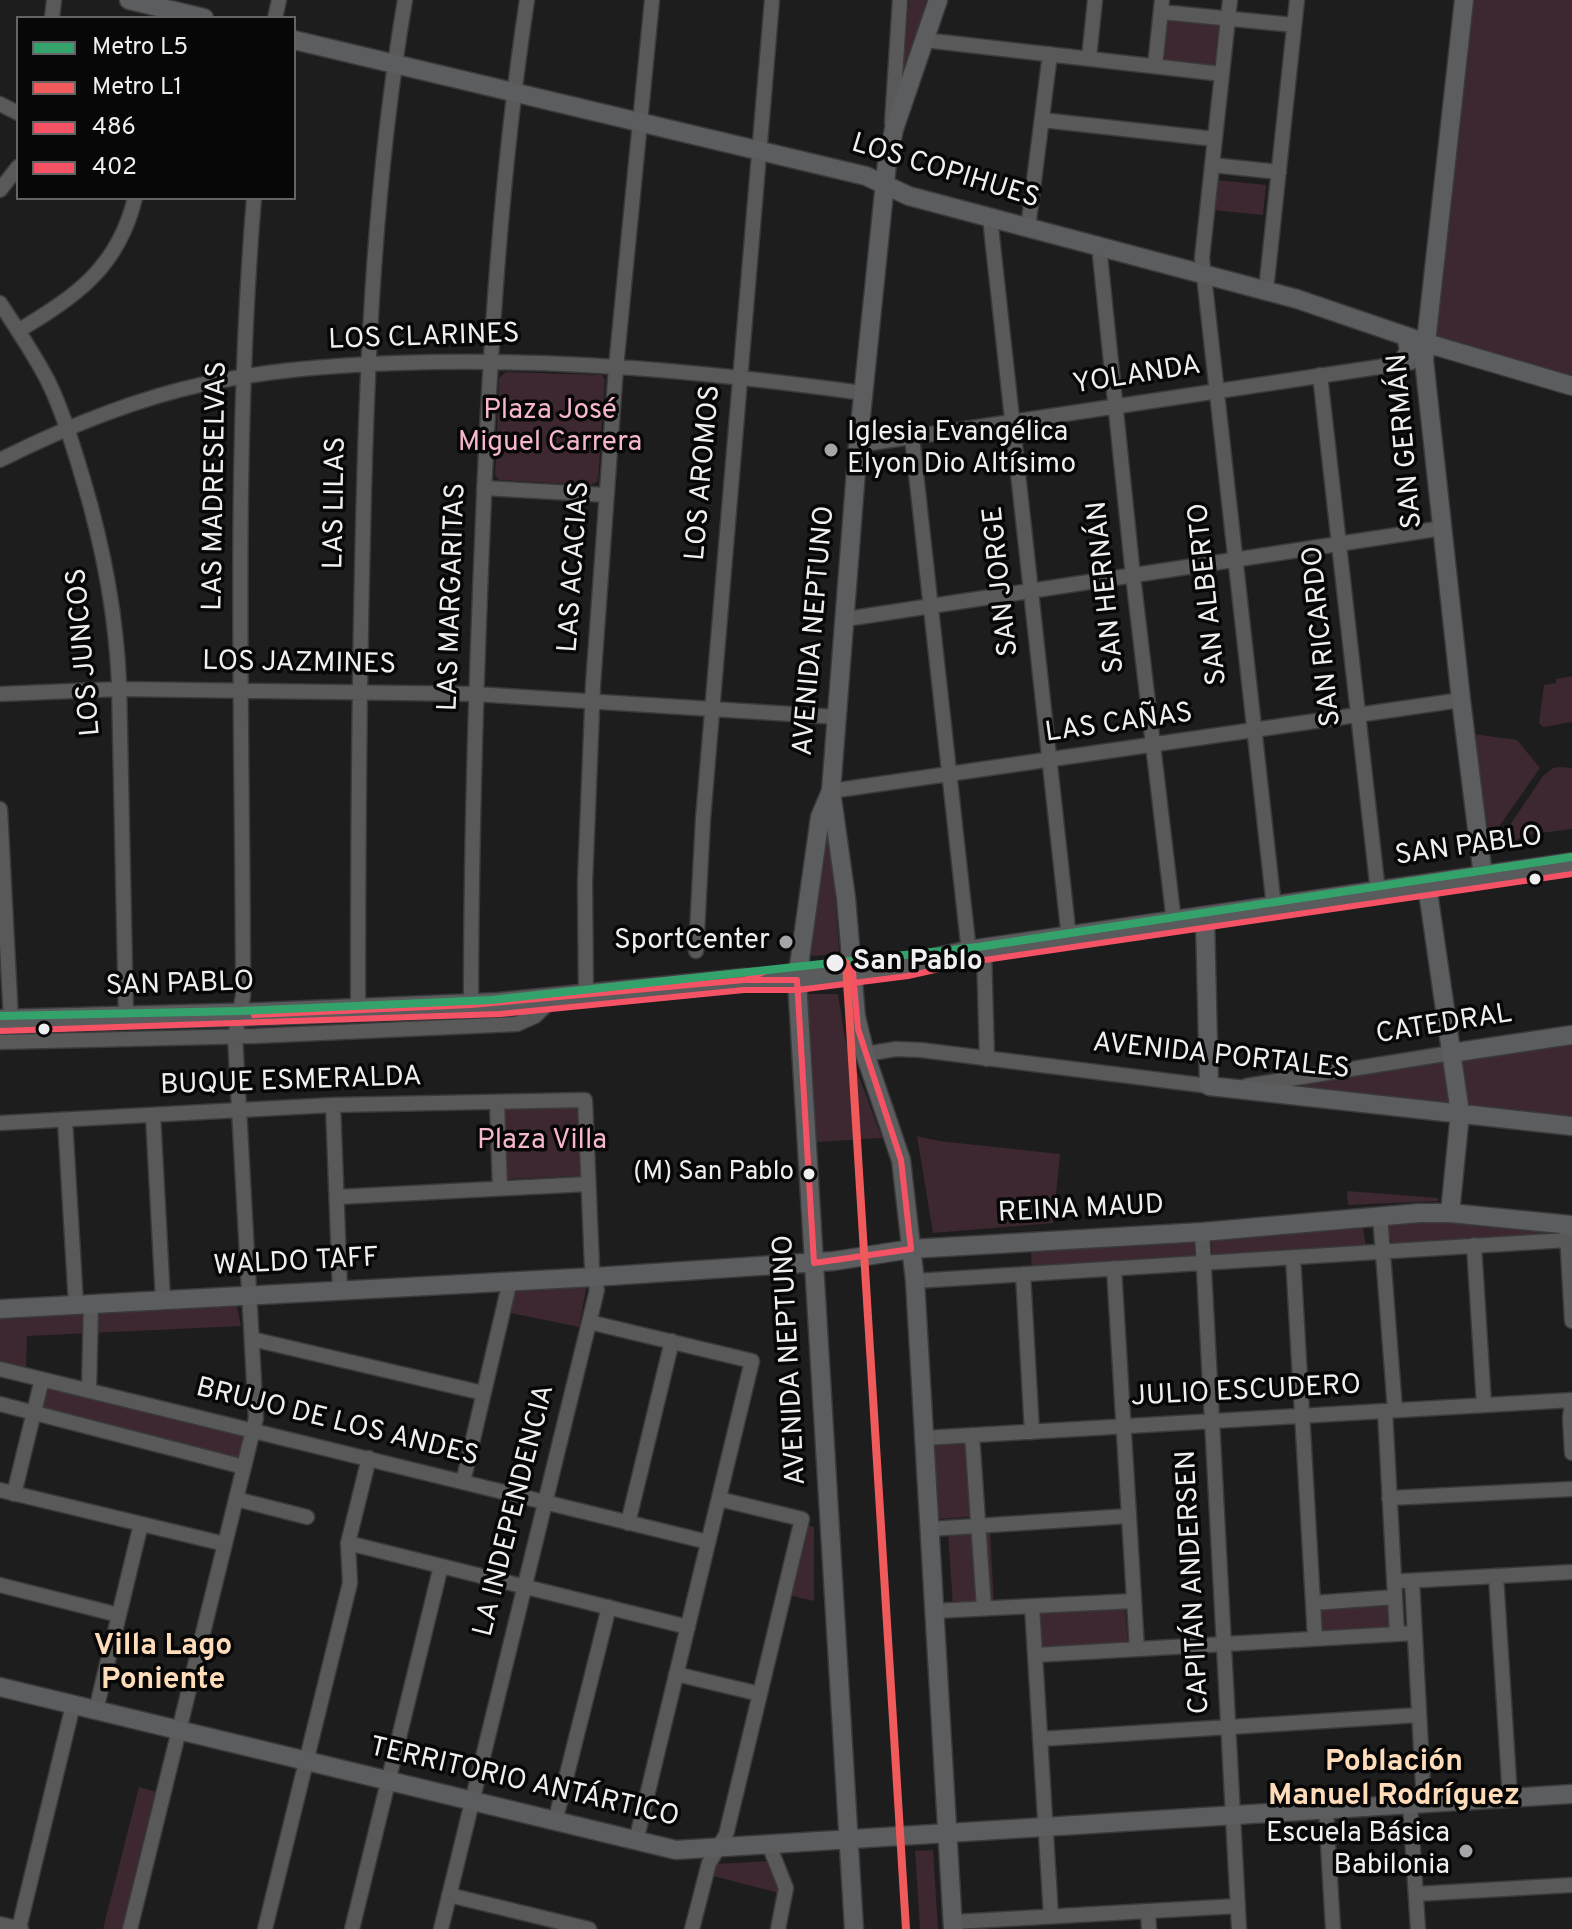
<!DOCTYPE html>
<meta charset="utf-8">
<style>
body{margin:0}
#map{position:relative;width:1572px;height:1929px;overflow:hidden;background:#1d1d1e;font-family:Overpass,sans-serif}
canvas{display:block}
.legend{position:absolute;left:16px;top:16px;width:280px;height:184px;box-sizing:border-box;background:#070708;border:2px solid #646365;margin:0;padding:10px 14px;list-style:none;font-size:24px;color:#efeef1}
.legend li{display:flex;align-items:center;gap:16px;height:40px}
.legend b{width:40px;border:2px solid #646365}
</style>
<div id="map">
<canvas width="1572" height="1929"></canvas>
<ul class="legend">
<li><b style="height:10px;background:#33a36b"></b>Metro L5</li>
<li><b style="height:10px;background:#f05a5a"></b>Metro L1</li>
<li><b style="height:10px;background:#f55365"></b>486</li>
<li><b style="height:10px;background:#f55365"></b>402</li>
</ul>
</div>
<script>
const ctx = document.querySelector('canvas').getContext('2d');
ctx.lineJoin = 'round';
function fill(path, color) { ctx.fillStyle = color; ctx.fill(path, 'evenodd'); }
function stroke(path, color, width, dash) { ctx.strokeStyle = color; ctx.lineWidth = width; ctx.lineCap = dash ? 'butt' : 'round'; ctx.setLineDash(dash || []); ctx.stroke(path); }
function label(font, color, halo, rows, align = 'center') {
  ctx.font = font + ' Overpass,sans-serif'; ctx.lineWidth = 7; ctx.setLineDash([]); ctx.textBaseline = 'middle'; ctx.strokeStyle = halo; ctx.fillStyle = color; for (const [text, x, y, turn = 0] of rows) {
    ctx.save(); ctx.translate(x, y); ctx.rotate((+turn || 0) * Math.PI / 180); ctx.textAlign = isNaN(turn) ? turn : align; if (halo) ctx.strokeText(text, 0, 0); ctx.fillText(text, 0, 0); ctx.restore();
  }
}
fill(new Path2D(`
 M909,0H927L902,79Z
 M1472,0H1572V380L1440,342L1435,335Z
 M1165,20L1219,26L1214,68L1160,62Z
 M1216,180L1266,185L1263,215L1213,210Z
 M506,372L602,375L605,380L598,481L591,485L499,480L495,475L499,378Z
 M1572,676V722L1543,727L1539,723L1544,685L1556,683V679Z
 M1474,734L1517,740L1540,768L1491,838L1489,837Z
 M1560,767L1572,768V829L1525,835L1510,844L1502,845L1499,841L1543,776L1553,768Z
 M829,800L839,950L836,954L813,956L810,953Z
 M805,994H838L845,1039L882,1138L816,1142Z
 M1572,1041V1119L1308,1088L1299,1083Z
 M579,1104L582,1176L507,1179L502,1105Z
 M917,1136L939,1141L1060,1154L1053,1223L933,1233Z
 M1347,1191L1438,1198V1201L1348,1205Z
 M1448,1220L1555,1232V1238L1393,1246L1385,1223Z
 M1363,1227L1366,1248L1212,1259V1236Z
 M1194,1240L1195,1260L1032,1271L1031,1250Z
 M587,1284L579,1327L506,1312L511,1288Z
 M236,1301L241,1326L27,1336L26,1367L0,1361V1314Z
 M44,1385L246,1433L239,1461L37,1411Z
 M975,1443L980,1516L939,1519L934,1446Z
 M807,1525L814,1527V1601L789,1595Z
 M990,1531L994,1604L953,1607L948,1533Z
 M1388,1604L1390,1629L1323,1634L1321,1609Z
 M1125,1607L1128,1643L1038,1649V1611Z
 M139,1787L157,1792L122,1929H103Z
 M933,1850L938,1929H920L915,1851Z
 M770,1861L779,1893L713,1876L716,1864Z`), '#3d2730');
const street = new Path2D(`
 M1230,0L1202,258L1274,907
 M1161,12L1294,25
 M52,18L54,0
 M275,18L279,0
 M924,40L1222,74
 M1089,58L1095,0
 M1155,66L1162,0
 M0,104L18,113
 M1042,120L1215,139
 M892,123L900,0
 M1212,165L1279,172
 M0,190L18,167
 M990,218L1069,938
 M1028,228L1050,54
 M1099,246L1133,576L1174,922
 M1266,290L1297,0
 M0,303C17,329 34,354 48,381C63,412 73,446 83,479C103,546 116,612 119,683L126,1018
 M18,331C76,296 118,268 135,198
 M1320,375L1378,892
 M912,437L969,952
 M858,445L1412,362
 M0,460C64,428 135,399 204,384C267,370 333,365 397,363C553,357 709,372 863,393
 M484,488L607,495
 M846,619L1443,528
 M0,694L119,689L475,694L838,717
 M831,791L1461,700
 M0,809L11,1020
 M984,950L987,1059
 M696,951L703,819L772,0
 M586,996L585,882L593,685L616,367L652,0
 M471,1005C471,843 476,682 483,520C490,346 501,172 527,0
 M358,1010C358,850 359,691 363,531C367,353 375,176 405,0
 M0,1042L255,1036L517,1024L535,1016L553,999
 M865,1054L896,1049L921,1050L1209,1086
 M1246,1086L1451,1053
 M497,1102L500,1188
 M333,1105L340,1290
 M153,1115L163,1300
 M65,1120L76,1304
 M0,1123L333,1105L585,1100L592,1267L597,1290L441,1929
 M337,1197L588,1184
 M1380,1215L1395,1410
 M1202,1232L1239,1929
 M1567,1233L1572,1321
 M1474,1245L1484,1405
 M1293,1257L1315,1638
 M1114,1268L1137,1649
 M1023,1274L1032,1432
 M915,1281L1567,1240
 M589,1322L752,1361L636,1841
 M252,1339L483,1393
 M0,1369L708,1542
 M89,1390L91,1304
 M1572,1402L1570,1418L1572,1453
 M0,1404L244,1467
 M1385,1411L1397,1634
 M972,1435L984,1608
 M924,1438L1572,1400
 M463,1482L510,1281
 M0,1490L225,1544
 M14,1494L42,1379
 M1389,1498L1572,1489
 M236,1499L307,1517
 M628,1523L672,1341
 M930,1529L1129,1516
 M348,1543L688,1627
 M1496,1576L1510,1798
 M1403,1581L1572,1572
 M1412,1581L1424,1804
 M0,1585L119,1615
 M1313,1603L1395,1597
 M1032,1606L1051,1916
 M934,1611L1134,1601
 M1035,1655L1415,1633
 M676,1674L760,1694
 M96,1710L141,1524
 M1040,1739L1419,1715
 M1410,1804L1418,1929
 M1326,1810L1333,1929
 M555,1822L609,1607
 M769,1845L786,1888L778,1929
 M1416,1894L1572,1885
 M449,1895L589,1929
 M1148,1911L1149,1929
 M953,1922L1238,1906
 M0,1924L21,1929
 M19,1928L73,1705
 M130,1929L256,1418L235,1036L243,996C243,731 232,463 254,198
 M265,1929L350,1583L348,1543L369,1458
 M352,1929L441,1566
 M692,1929L709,1863L726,1835L802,1519L719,1499`);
const secondary = new Path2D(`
 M129,0L204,18
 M938,0L894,129L887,163L858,445L831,791L846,898L856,1017L865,1054L901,1160L915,1281L953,1929
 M1464,0L1424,360L1461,700L1483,876
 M294,40L866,176L909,196L1297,299L1426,343L1572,386
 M1402,364L1409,350L1406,336
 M831,791L820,817L797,980L854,1929
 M1427,885L1460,1113L1450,1213
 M1205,918L1209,1086L1572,1126
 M1451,1053L1572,1035
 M0,1309L594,1277L834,1261L911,1249L1202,1232L1419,1213H1450L1572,1225
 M0,1687L676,1850L1572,1794`);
const primary = new Path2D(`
 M0,1021L261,1014L499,1004L744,980H797L907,966L969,952L1572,864`);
stroke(street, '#3a3a3c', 17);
stroke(secondary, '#3a3a3c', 21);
stroke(primary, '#3a3a3c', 25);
stroke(street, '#59595a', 14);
stroke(secondary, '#5c5d5e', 18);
stroke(primary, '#5a5b5c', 22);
stroke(new Path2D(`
 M852,961L858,1029L901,1160L911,1249L814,1263L797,980H744L769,970Z
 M471,1005L744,980
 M471,1005L744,980
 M254,1015L471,1005
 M254,1015L471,1005`), '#f55365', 6);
stroke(new Path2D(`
 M0,1031L500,1014L744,990H798L908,976L971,962L1572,874`), '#f55365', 6);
stroke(new Path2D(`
 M0,1016L241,1011L491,1000L978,947L1572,857`), '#33a36b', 8);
stroke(new Path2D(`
 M846,963L906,1929`), '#f05a5a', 8);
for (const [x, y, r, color] of [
 [831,450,8,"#a6a5a7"],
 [1535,879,7,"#efeef1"],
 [786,942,8,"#a6a5a7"],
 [835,963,10,"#efeef1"],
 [44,1029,7,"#efeef1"],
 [809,1174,7,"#efeef1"],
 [1466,1851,8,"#a6a5a7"]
]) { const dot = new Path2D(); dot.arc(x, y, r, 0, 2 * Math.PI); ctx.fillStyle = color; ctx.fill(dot); stroke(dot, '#070708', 3); }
label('26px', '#efeef1', '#070708', [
 ["(M) San Pablo",794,1174]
], 'right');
label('28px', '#efeef1', '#070708', [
 ["LOS COPIHUES",945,173,17],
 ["LOS CLARINES",424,339,-2],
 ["YOLANDA",1137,377,-9],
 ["SAN GERMÁN",1407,441,-95],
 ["LOS AROMOS",705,473,-85],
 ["LAS MADRESELVAS",217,486,-89],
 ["LAS LILAS",337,503,-89],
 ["LAS ACACIAS",576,567,-86],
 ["SAN JORGE",1003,581,-96],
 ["SAN HERNÁN",1108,587,-96],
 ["SAN ALBERTO",1210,594,-96],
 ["LAS MARGARITAS",454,597,-88],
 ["AVENIDA NEPTUNO",816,631,-85],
 ["SAN RICARDO",1324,636,-96],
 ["LOS JUNCOS",86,652,-95],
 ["LOS JAZMINES",299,665,1],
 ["LAS CAÑAS",1119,725,-8],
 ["SAN PABLO",1469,848,-8],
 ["SAN PABLO",180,986,-2],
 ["CATEDRAL",1444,1026,-9],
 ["AVENIDA PORTALES",1221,1058,6],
 ["BUQUE ESMERALDA",291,1083,-2],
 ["REINA MAUD",1081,1211,-3],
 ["WALDO TAFF",296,1264,-3],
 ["AVENIDA NEPTUNO",792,1360,-93],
 ["JULIO ESCUDERO",1246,1393,-3],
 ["BRUJO DE LOS ANDES",337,1424,14],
 ["LA INDEPENDENCIA",516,1511,-76],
 ["CAPITÁN ANDERSEN",1195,1582,-93],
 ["TERRITORIO ANTÁRTICO",524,1784,13]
]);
label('28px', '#f6b6ce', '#070708', [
 ["Plaza José",550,412],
 ["Miguel Carrera",550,444],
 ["Plaza Villa",542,1142]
]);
label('28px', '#efeef1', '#070708', [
 ["Iglesia Evangélica",847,434,"left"],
 ["Elyon Dio Altísimo",847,466,"left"],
 ["SportCenter",770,942],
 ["Escuela Básica",1450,1835],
 ["Babilonia",1450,1867]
], 'right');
label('bold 28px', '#efeef1', '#070708', [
 ["San Pablo",853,963]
], 'left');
label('bold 30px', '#fedcb9', '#070708', [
 ["Villa Lago",163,1648],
 ["Poniente",163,1682],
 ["Población",1394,1764],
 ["Manuel Rodríguez",1394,1798]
]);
</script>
